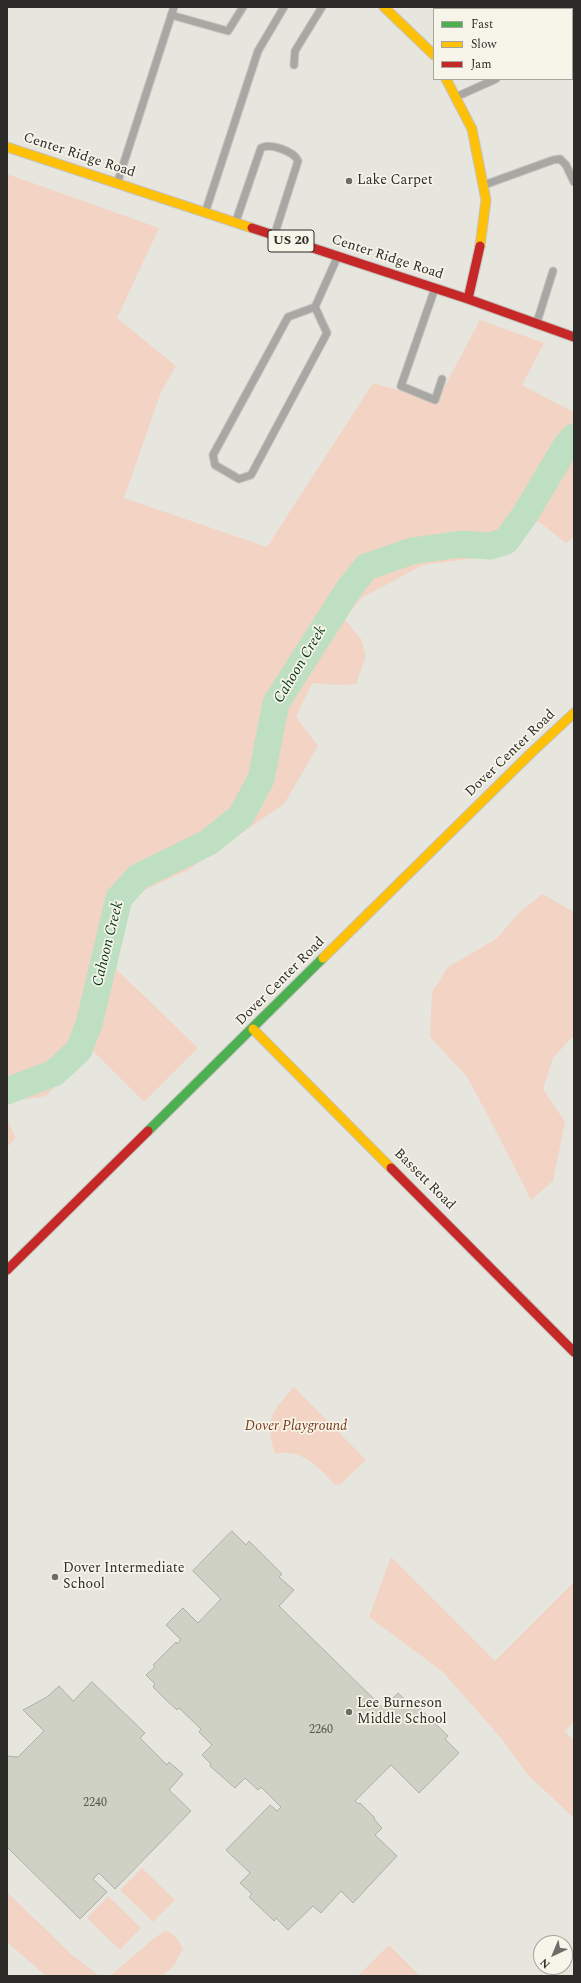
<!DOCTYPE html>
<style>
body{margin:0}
#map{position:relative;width:581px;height:1983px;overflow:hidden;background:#e6e5de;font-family:Spectral,serif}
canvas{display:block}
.frame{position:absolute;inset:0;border:8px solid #2c2b27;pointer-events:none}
.legend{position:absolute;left:433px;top:8px;width:140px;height:72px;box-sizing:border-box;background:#f7f4e9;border:1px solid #a6a49b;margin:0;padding:5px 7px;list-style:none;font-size:12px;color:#2c2b27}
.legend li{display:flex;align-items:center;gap:8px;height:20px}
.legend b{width:20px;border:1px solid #a6a49b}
.north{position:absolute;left:533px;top:1935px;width:40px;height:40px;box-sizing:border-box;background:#f7f4e9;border:1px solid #a6a49b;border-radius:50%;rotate:224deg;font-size:11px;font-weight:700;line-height:16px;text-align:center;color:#2c2b27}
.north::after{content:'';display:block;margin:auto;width:14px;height:18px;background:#6d6c67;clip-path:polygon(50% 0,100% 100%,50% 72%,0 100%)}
</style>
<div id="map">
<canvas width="581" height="1983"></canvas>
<div class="frame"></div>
<ul class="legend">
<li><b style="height:5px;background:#4caf50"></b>Fast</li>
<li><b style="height:5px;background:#ffc107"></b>Slow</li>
<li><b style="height:5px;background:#c62828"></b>Jam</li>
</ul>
<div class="north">N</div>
</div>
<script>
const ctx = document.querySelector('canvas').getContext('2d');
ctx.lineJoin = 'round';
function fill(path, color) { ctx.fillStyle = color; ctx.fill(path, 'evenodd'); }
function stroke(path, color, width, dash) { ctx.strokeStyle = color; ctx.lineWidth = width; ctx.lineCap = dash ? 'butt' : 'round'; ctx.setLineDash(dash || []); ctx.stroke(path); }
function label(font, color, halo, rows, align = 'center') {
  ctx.font = font + ' Spectral,serif'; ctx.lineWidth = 3.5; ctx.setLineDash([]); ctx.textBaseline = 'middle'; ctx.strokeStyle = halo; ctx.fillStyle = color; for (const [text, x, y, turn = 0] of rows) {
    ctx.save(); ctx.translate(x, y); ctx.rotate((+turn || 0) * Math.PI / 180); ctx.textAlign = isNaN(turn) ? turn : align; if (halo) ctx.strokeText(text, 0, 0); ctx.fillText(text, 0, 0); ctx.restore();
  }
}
fill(new Path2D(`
 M7,174L159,228L117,318L176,366L161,392L124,498L267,547L373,383L437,401L480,320L544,343L522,385L573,412L574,411V446L567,456L574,462V537L566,543L538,521L506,554L423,565L363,597L344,618L361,639L366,656L356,684L336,685L312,683L296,717L318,746L284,804L188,870L134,895L110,963L198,1048L144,1102L90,1048L46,1096L7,1102Z
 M542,894L572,911L574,914V1038L572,1037L553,1058L543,1089L565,1122L553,1181L531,1200L494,1127L467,1077L430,1037L432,992L448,967L496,939L520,912Z
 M7,1119L16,1138L7,1147Z
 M294,1387L366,1460L340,1485H335C318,1467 302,1448 275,1454C264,1418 271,1413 294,1387Z
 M391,1557L495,1661L574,1582V1722L565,1731L574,1741V1818L528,1775L500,1737L443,1672L369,1617Z
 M142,1868L175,1900L153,1922L120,1890Z
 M7,1892L71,1954L98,1975L105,1976H46L7,1942Z
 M108,1896L141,1928L120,1950L87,1918Z
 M166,1930L176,1937L183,1949L173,1967L162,1976H110L152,1940Z
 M389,1945L420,1976H358Z`), '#f3d4c4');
stroke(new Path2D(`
 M7,1091L54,1073L79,1050L89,1024L119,898L138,877L209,842L241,816L261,779L276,703L348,590L366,567L412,551L461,544L490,546L506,541L526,513L566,446L574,437`), '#bfdfc2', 27);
const building = new Path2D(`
 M232,1531L246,1545L249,1541L282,1574L279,1577L294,1590L279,1606L383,1708L398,1693L412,1706L415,1704L448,1736L445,1739L459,1753L419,1793L391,1765L355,1801L359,1804L360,1803L375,1818L374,1819L382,1828L375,1835L397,1856L353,1903L341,1891L321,1913L313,1906L288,1930L276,1918L274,1921L249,1897L252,1894L240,1883L250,1873L226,1850L270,1805L277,1811L281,1807L261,1787L258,1790L245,1778L235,1788L210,1766L211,1764L202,1755L212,1745L199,1732L201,1729L179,1708L177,1710L165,1699L153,1687L155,1684L146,1675L155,1667L153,1665L176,1642L177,1644L181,1640L166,1625L183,1608L198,1623L221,1599L193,1571Z
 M92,1682L145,1733L140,1738L167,1765L169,1762L183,1774L169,1790L191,1811L115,1889L99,1873L93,1879L107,1892L80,1919L7,1847V1756L18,1757L44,1731L23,1710L47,1697L59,1686L73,1701Z`);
fill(building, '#cfd1c5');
stroke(building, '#aeafa9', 1);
const lane = new Path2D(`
 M456,7L458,9
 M495,9L499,7
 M171,15L228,31L243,7
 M572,59L574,50
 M294,65L295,51L322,7
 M458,96L496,79
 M118,181L174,7
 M484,185L553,160L560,159L566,165L574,182
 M206,210L258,51L284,7
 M236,221L261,148C270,143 294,151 298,161L275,233
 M434,291L401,386L435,400L442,379
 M315,307L288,317L213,455L215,465L239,479L251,475L327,333L315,307L337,258
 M537,322L553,271`);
const fast = new Path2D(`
 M148,1131L323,958`);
const slow = new Path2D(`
 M384,7L434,55
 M446,79L472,129L486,200L480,246
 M7,147L252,228
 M323,958L531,753L574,713
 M253,1029L391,1168`);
const jam = new Path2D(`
 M252,228L468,299L574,337
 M468,299L480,246
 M391,1168L574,1352
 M7,1270L148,1131`);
stroke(lane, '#c4c3be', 9);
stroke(fast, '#c4c3be', 11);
stroke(slow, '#c4c3be', 11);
stroke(jam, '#c4c3be', 11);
stroke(lane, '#a8a7a3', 7);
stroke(fast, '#4caf50', 9);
stroke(slow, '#ffc107', 9);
stroke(jam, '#c62828', 9);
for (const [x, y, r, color] of [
 [349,181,4,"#6d6c67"],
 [55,1577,4,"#6d6c67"],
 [349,1712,4,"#6d6c67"]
]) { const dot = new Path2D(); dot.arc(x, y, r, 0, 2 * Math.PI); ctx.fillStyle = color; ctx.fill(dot); stroke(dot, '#f7f4e9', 1.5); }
label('12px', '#56554f', null, [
 ["2260",321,1731],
 ["2240",95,1804]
]);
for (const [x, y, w] of [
 [291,241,46]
]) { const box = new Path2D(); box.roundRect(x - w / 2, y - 11, w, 22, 3); ctx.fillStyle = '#f7f4e9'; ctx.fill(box); stroke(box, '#2c2b27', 1); }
label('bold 13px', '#2c2b27', null, [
 ["US 20",291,241]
]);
label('14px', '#2c2b27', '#f7f4e9', [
 ["Center Ridge Road",79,156,18],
 ["Center Ridge Road",387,258,18],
 ["Dover Center Road",511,754,-44],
 ["Dover Center Road",281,982,-45],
 ["Bassett Road",424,1180,45]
]);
label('14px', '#2c2b27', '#f7f4e9', [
 ["Lake Carpet",357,181],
 ["Dover Intermediate",63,1569],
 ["School",63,1585],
 ["Lee Burneson",357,1704],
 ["Middle School",357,1720]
], 'left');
label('italic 14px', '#7a3919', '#f7f4e9', [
 ["Dover Playground",296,1427]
]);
label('italic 15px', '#003714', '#f7f4e9', [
 ["Cahoon Creek",301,665,-59],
 ["Cahoon Creek",109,944,-76]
]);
</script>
